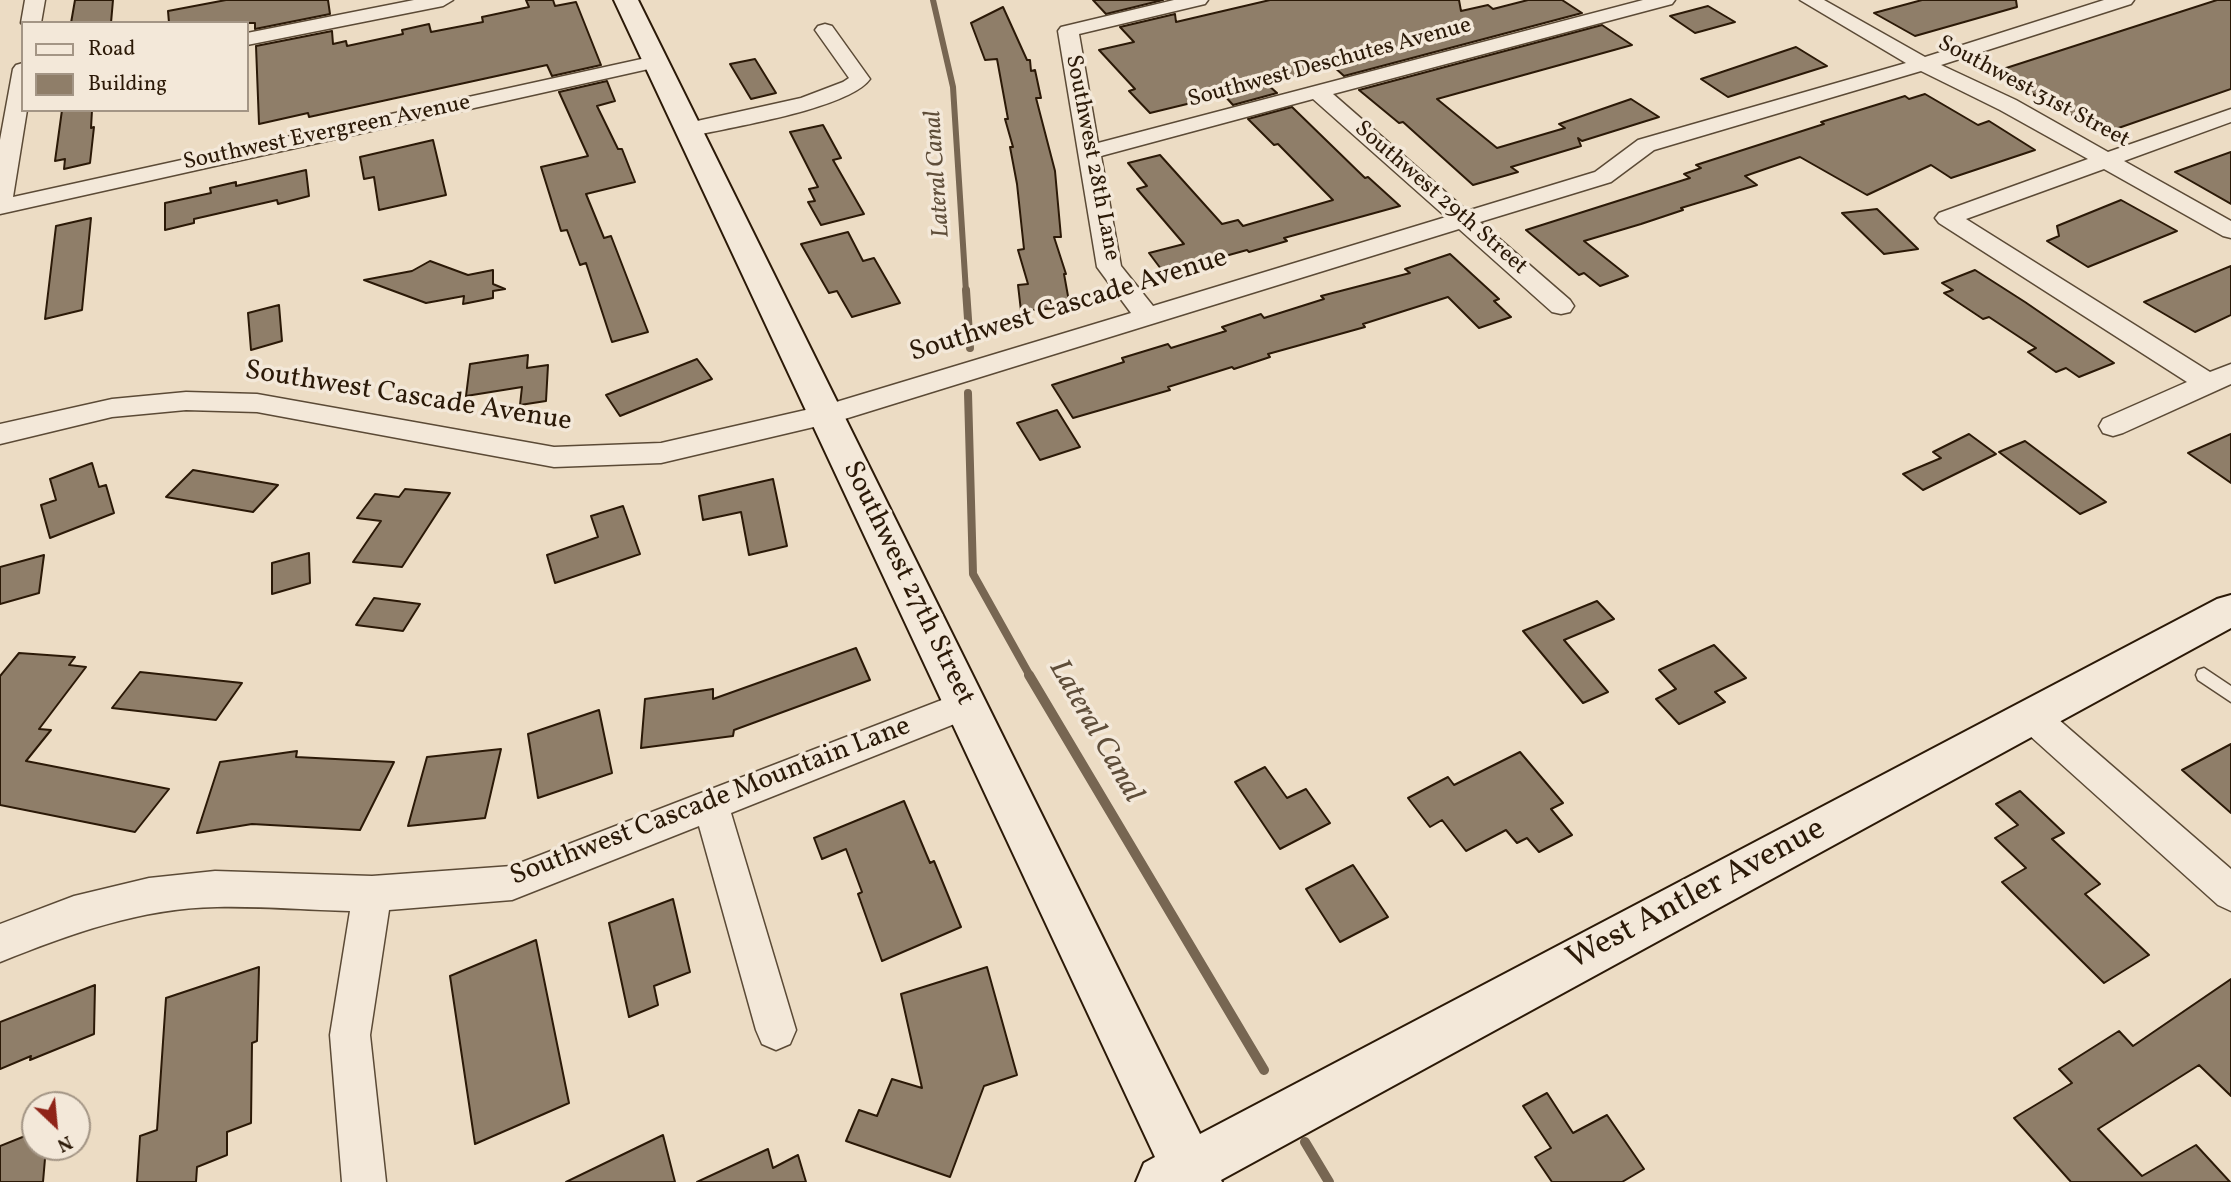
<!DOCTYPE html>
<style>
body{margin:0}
#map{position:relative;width:2231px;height:1182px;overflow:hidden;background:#ecdcc4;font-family:Vollkorn,serif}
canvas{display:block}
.legend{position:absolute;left:21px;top:21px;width:228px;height:91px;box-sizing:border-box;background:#f3e8d9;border:2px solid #a39585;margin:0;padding:9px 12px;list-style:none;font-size:21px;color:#2b1907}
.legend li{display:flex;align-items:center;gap:14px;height:35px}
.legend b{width:35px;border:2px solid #a39585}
.north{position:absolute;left:21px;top:1091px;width:70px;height:70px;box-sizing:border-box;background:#f3e8d9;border:2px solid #a39585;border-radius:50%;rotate:154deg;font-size:19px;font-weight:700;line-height:28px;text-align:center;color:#2b1907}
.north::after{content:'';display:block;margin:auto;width:24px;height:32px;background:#8f2418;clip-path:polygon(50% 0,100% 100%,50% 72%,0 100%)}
</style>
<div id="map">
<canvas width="2231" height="1182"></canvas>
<ul class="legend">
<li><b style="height:9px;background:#f3e8d9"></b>Road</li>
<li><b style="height:19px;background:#8f7e69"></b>Building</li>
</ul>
<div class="north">N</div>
</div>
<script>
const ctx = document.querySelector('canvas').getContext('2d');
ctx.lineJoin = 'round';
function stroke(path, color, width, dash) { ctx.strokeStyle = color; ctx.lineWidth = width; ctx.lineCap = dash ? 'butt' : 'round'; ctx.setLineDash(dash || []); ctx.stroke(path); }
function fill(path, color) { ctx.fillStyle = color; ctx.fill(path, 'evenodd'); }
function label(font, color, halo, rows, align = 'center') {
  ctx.font = font + ' Vollkorn,serif'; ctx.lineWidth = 7; ctx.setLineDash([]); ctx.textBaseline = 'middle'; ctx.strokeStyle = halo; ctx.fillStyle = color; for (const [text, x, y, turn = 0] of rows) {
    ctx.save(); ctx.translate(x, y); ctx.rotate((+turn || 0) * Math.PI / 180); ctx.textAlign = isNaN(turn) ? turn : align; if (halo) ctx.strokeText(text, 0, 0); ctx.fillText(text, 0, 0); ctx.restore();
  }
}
stroke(new Path2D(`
 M933,0L953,87L966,292`), '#776652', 6);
stroke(new Path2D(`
 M966,290L970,348
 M968,393L973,574L1030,676`), '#776652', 8);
stroke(new Path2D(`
 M1029,675L1264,1070
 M1305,1142L1329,1182`), '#776652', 10);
const building = new Path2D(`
 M75,0H113L111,23H71Z
 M226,0H328L330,14L255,29V23H169L168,11Z
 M526,0H553L555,6L576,2L601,65L552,76L547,65L309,117L308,113L259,124L256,46L332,31L333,44L346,41L347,46L403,34L402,30L429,24L431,32L483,22L482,17L529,7Z
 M1093,0H1163L1106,14Z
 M1270,0H1459L1461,11L1488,5L1493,9L1528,0H1562L1582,13L1344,76L1333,66L1313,71L1267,84L1277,93L1233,105L1224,95L1150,113L1129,91L1135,89L1099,50L1134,42L1120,27L1175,14L1176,22Z
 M1922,0H2016L2017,7L1915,36L1874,13Z
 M2217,0H2231V89L2104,133L2003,78L2014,75L2003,69Z
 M1708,6L1735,22L1695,33L1670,16Z
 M1003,7L1027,60H1030L1031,71L1035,70L1041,98H1036L1055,171L1061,237H1054L1066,274H1064L1070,307L1021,311L1018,285L1028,284L1018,250L1024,249L1017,184L1010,147H1013L1005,119H1008L997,59L985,60L971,23Z
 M1602,25L1632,45L1437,99L1497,148L1565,128L1559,124L1631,99L1659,117L1582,141L1578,138L1581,146L1511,167L1518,172L1473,185L1403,122L1399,123L1359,90Z
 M1796,47L1827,66L1728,97L1701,79Z
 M755,59L776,93L751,99L730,64Z
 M607,81L615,101L597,106L618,149H622L635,182L586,194L604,238L611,236L648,332L612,342L586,263L580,265L567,230L561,231L541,167L588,156L559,92Z
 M1925,94L1978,125L1989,121L2035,150L1951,178L1931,165L1867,195L1800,157L1745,176L1757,185L1681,208L1683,210L1641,224L1584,241L1628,276L1600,286L1584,273L1579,275L1526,230L1690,178L1684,174L1701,168L1696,165L1824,124L1821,122L1905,96L1909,99Z
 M1292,107L1365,178L1368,177L1400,206L1284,238L1287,241L1249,252L1247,250L1164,273L1149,253L1184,244L1137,189L1147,186L1128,163L1160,155L1222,224L1238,220L1243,226L1333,200L1278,144L1274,145L1248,119Z
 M62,110H92L91,128L94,127L90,163L64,169L65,159L55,161Z
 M823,125L841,158L833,160L864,214L821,225L808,202L815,201L809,189L818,187L790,132Z
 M433,140L446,195L379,210L374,177L364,179L360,157Z
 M2231,152V204L2175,172Z
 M306,170L309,196L278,204L277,200L194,219V223L165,230V203L211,193L210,188L236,182V186Z
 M2121,200L2177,231L2088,267L2047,241L2059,236L2057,226Z
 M1877,209L1918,249L1884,254L1842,213Z
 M91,218L82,310L45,319L56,226Z
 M848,232L863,261L874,258L900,303L852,317L837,291L829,293L801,244Z
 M1450,254L1499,299L1494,301L1511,317L1479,328L1448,297L1363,324L1365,327L1268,354L1270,357L1234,369L1232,367L1168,387L1170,390L1073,418L1052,385L1124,362L1122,358L1168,344L1171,348L1226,331L1222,327L1261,314L1264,318L1324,299L1321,296L1410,273L1405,269Z
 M430,261L468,275L493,270V284L505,289L493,291V298L463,304L464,296L426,303L364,280L412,271Z
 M2231,266V315L2195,332L2144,302Z
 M1975,270L2025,302L2114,363L2079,377L2066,368L2056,372L2028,352L2036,348L1989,317L1983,319L1944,293L1953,290L1942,283Z
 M279,305L282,341L251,350L248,313Z
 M528,355L527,368L548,365L546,401L520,405L522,387L466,396L470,364Z
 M697,359L712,379L620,416L606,395Z
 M1057,410L1080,447L1040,460L1017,423Z
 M1969,434L1996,454L1923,490L1903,474L1941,458L1933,452Z
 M2231,434V483L2188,453Z
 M2025,441L2106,502L2080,514L1999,452Z
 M92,463L99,487L106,485L114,513L50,538L41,505L56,500L50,479Z
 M193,470L278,485L253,512L166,497Z
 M773,479L787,546L749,555L741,512L703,520L699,496Z
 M405,489L450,493L402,567L353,562L381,521L357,518L375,494L399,497Z
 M623,506L640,554L555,583L547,555L598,537L591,516Z
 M309,553L310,583L272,594V563Z
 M44,555L39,593L0,604V567Z
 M374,598L420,604L403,631L356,625Z
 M1597,601L1614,619L1564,640L1608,692L1583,703L1523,631Z
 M1714,645L1746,678L1715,692L1725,702L1679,724L1656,699L1676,689L1659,670Z
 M856,648L870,680L734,730L733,736L641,748L645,699L713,689V699Z
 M19,653L75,657L69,665L86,667L39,729L51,730L26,761L169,789L135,832L0,805V676Z
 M140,672L242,683L216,720L112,708Z
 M599,710L612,773L538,798L528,734Z
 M2231,744V813L2182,770Z
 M501,749L485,818L408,826L427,757Z
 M297,751L296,757L394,762L360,830L252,824L197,833L220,762Z
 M1520,752L1563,803L1551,809L1572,835L1539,852L1527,838L1517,843L1506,830L1466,851L1442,820L1430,827L1408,798L1448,777L1454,785Z
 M1265,767L1287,798L1306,789L1330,823L1280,849L1235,782Z
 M2020,791L2064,833L2052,839L2100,884L2085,894L2149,955L2104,983L2002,882L2026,868L1995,838L2018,825L1996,804Z
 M904,801L930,863L934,861L961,927L882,961L858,894L862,892L846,849L822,859L814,838Z
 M1353,865L1388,917L1340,942L1306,889Z
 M673,899L690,972L654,986L658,1005L629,1017L609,923Z
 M536,940L569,1103L475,1144L450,976Z
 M259,967L257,1041L252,1043L251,1123L227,1132V1155L197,1167L196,1182H137L140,1136L157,1130L166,998Z
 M987,967L1017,1075L984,1086L950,1177L846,1141L859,1110L877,1116L892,1079L922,1088L901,994Z
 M2231,979V1096L2199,1065L2098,1129L2142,1176L2196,1145L2230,1182H2071L2014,1118L2072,1083L2059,1069L2119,1031L2133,1046Z
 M95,985L94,1034L30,1060L31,1056L0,1069V1022Z
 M1547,1093L1573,1133L1607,1115L1644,1169L1622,1182H1552L1535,1157L1551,1148L1523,1106Z
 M35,1132V1147H46L43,1182H0V1146Z
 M663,1135L675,1182H566Z
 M768,1149L773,1168L798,1155L806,1182H697Z`);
fill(building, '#8f7e69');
stroke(building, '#2b1907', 2);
const lane = new Path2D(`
 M2204,668L2231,686V702L2198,680L2196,675L2198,670Z`);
const street = new Path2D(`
 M25,0H45L41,23H23V25L21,23Z
 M414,0H453L443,6L247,45V33Z
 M1174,0H1208L1205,4L1079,34L1098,143L1643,0H1675L1672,4L1333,94L1467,211L1595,172L1638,140L1906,63L1800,0H1824L1925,57L2104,0H2134L2131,4L1941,65L2016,100L2108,152L2231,109V122L2124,161L2231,221V238L2223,236L2104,169L1966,219L2210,372L2231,364V384L2123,433L2113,436L2103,433L2099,426L2103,419L2187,382L1939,223L1935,218L1939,213L2088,159L2000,110L1921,71L1654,150L1611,182L1480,222L1570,300L1574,306L1570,312L1561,314L1552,312L1459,229L835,422L661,463L554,467L257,412L186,410L112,417L0,444V424L112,399L186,392L257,394L554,447L661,443L823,406L1131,313L1097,267L1058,31L1061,27ZM1313,99L1446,217L1153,306L1121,266L1101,156Z
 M825,24L832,26L870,79C849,109 726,128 687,137L679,135L676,130L679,125L801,98L843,82L849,78L815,30L818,26Z
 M655,56L662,58L665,62L662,66L0,214V140L13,69L16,65L23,63V110H27L13,197Z
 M965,691L977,695L982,705L977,715L731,813L796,1030L790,1044L776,1050L762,1044L756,1030L699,826L512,900L389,910L370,1035L386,1182H342L330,1035L350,911C306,910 261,906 217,907C141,908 70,934 0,962V924L74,896L149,878L215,871L372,876L512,866Z
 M2031,702L2043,706L2231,869V911L2218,905L2019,726L2014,716L2019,706Z`);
const secondary = new Path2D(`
 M614,0H638L1200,1134L2217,599L2231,595V628L1221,1180L1222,1182H1136L1144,1163L1155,1157Z`);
stroke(lane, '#5b4a36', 3);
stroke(street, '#5b4a36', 3);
stroke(secondary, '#2b1907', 4);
fill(lane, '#f3e8d9');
fill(street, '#f3e8d9');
fill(secondary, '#f3e8d9');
label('23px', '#2b1907', '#f3e8d9', [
 ["Southwest Deschutes Avenue",1330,64,-15],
 ["Southwest 31st Street",2033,93,28],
 ["Southwest Evergreen Avenue",327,134,-12],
 ["Southwest 28th Lane",1091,158,79],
 ["Southwest 29th Street",1440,199,41]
]);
label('italic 24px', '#5e4d39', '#f3e8d9', [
 ["Lateral Canal",939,174,-94]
]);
label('28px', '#2b1907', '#f3e8d9', [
 ["Southwest Cascade Avenue",1069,307,-17],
 ["Southwest Cascade Avenue",408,398,9],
 ["Southwest 27th Street",907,584,64],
 ["Southwest Cascade Mountain Lane",711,803,-21]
]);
label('italic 30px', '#5e4d39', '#f3e8d9', [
 ["Lateral Canal",1094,732,60]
]);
label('33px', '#2b1907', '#f3e8d9', [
 ["West Antler Avenue",1697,896,-28]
]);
</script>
